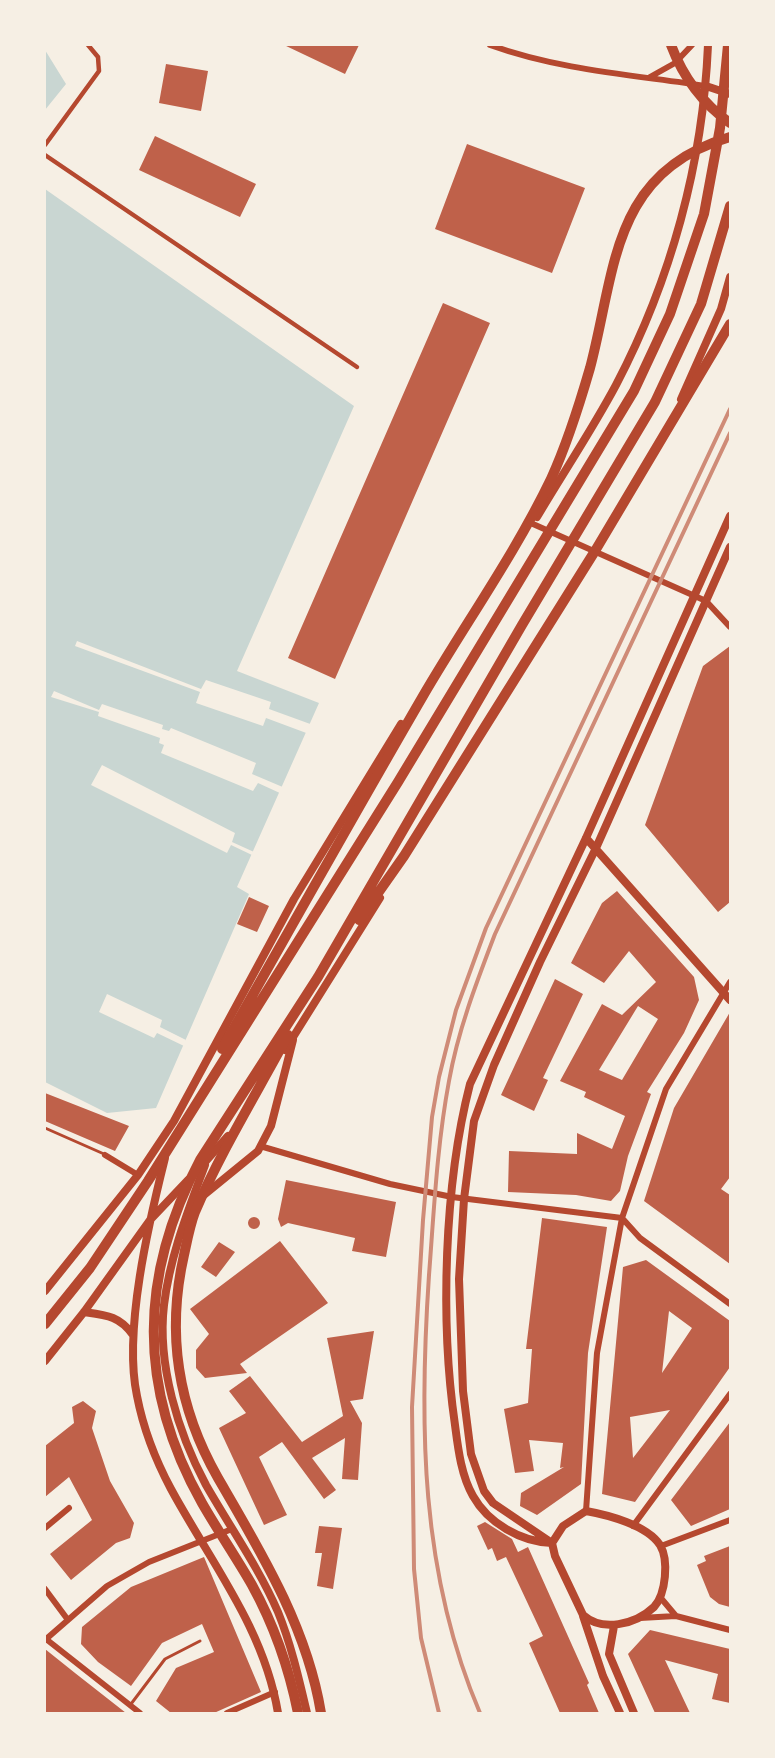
<!DOCTYPE html>
<style>
body{margin:0}
#map{position:relative;width:775px;height:1758px;overflow:hidden;background:#f6efe4;font-family:"PT Sans Narrow",sans-serif}
canvas{display:block}
.frame{position:absolute;inset:0;border:46px solid #f6efe4;pointer-events:none}
</style>
<div id="map">
<canvas width="775" height="1758"></canvas>
<div class="frame"></div>
</div>
<script>
const ctx = document.querySelector('canvas').getContext('2d');
ctx.lineJoin = 'round';
function fill(path, color) { ctx.fillStyle = color; ctx.fill(path, 'evenodd'); }
function stroke(path, color, width, dash) { ctx.strokeStyle = color; ctx.lineWidth = width; ctx.lineCap = dash ? 'butt' : 'round'; ctx.setLineDash(dash || []); ctx.stroke(path); }
fill(new Path2D(`
 M45,50L66,84L45,110Z
 M45,189L354,406L237,671L319,703L237,887L249,894L156,1108L107,1113L45,1082Z`), '#c9d6d2');
fill(new Path2D(`
 M77,641L201,689L206,680L271,702L269,709L313,725L309,734L266,718L263,726L196,703L200,692L75,646Z
 M54,691L99,710L102,704L163,725L162,729L169,731L171,728L256,763L252,774L285,788L282,794L258,783L253,791L161,753L164,745L159,743L160,738L98,716L99,712L51,697Z
 M102,765L235,833L232,842L254,852L252,855L231,845L227,853L91,785Z
 M107,994L162,1020L160,1027L186,1040L184,1046L157,1033L154,1038L99,1012Z`), '#f6efe4');
fill(new Path2D(`
 M284,45H359L345,74Z
 M166,64L208,71L201,111L159,103Z
 M155,136L256,184L240,217L139,170Z
 M467,144L585,188L552,273L435,229Z
 M443,303L490,323L335,679L288,658Z
 M730,646V902L718,912L645,825L703,666Z
 M617,891L694,977L699,1000L684,1033L647,1092L651,1094L628,1156L620,1191L611,1201L576,1195L508,1192L509,1151L577,1154V1133L612,1149L625,1116L584,1097L586,1092L560,1081L602,1004L622,1015L656,982L629,951L604,983L571,963L602,903ZM638,1006L658,1019L622,1080L599,1070Z
 M249,897L269,906L257,932L237,924Z
 M555,979L583,994L543,1078L548,1080L534,1111L501,1095Z
 M730,1012V1177L721,1189L730,1195V1264L644,1201L674,1108Z
 M45,1093L129,1126L115,1151L45,1121Z
 M286,1180L396,1202L386,1257L352,1251L355,1238L288,1223L281,1227L278,1219Z
 M248 1223a6 6 0 1 1 12 0a6 6 0 1 1-12 0Z
 M542,1218L607,1227L588,1353L581,1484L537,1515L520,1506L521,1493L564,1467L560,1468L563,1443L529,1440L534,1471L515,1473L504,1409L528,1403L532,1349H526Z
 M280,1241L328,1303L240,1364L247,1373L205,1378L196,1368V1350L209,1334L190,1309Z
 M219,1242L235,1252L216,1277L201,1267Z
 M646,1260L730,1321V1367L635,1502L602,1494L623,1267ZM669,1311L692,1328L662,1373ZM670,1410L633,1458L630,1417Z
 M374,1331L363,1399L350,1401L362,1423L358,1480L342,1479L345,1438L312,1458L336,1490L324,1499L282,1442L259,1457L287,1515L264,1525L219,1428L246,1413L229,1391L250,1376L302,1442L343,1416L327,1338Z
 M83,1401L96,1411L92,1428L110,1481L134,1523L130,1538L116,1543L71,1580L50,1554L92,1520L69,1477L45,1497V1446L74,1423L72,1407Z
 M730,1422V1509L691,1526L671,1500Z
 M485,1522L512,1539L518,1552L528,1547L589,1683L587,1685L599,1713H560L529,1643L543,1636L506,1557L497,1561L492,1548L488,1550L477,1526Z
 M319,1526L342,1528L333,1589L317,1586L322,1553H315Z
 M730,1546V1607L719,1604L710,1597L697,1565L706,1561L704,1556Z
 M204,1557L261,1692L214,1713H171L156,1701L176,1668L214,1652L202,1624L162,1643L131,1686L98,1662L81,1644L82,1627L131,1587Z
 M650,1630L730,1649V1703L712,1699L718,1674L665,1660L690,1713H655L628,1654Z
 M45,1649L75,1673L126,1713H45Z`), '#bf614a');
stroke(new Path2D(`
 M45,1128L104,1154
 M131,1704L165,1659L200,1641`), '#b5482f', 3);
stroke(new Path2D(`
 M45,145L99,71L98,57L88,45
 M45,155L357,367`), '#b5482f', 4.5);
stroke(new Path2D(`
 M490,45C559,70 634,75 706,86
 M650,77L675,63L692,45
 M533,524L706,601L730,627
 M260,1146L390,1184L452,1197L622,1218L640,1238L730,1304
 M105,1155L138,1175
 M586,1511L597,1353L622,1218L666,1089L730,982
 M633,1526L730,1394
 M45,1528L69,1508
 M661,1546L730,1520
 M45,1589L68,1620
 M660,1597L676,1616
 M640,1618L676,1616L730,1630
 M46,1639L140,1713
 M45,1640L107,1586L149,1562L232,1529
 M227,1713L275,1692`), '#b5482f', 6);
stroke(new Path2D(`
 M586,838L730,1000
 M204,1195L258,1151L271,1126L293,1040
 M586,1511C608,1515 647,1525 660,1545C669,1560 666,1594 654,1607C635,1625 602,1632 583,1615L555,1556L552,1543L563,1526Z
 M552,1543C521,1542 488,1523 473,1496C461,1475 458,1448 455,1425C440,1322 444,1185 470,1084L586,838L730,516
 M552,1543L493,1503L484,1491L471,1454L463,1391L459,1279L464,1199L474,1121L494,1065L540,962L596,848L730,547
 M583,1616L603,1676L620,1713
 M614,1626L609,1654L634,1713`), '#b5482f', 8);
stroke(new Path2D(`
 M706,86L730,94
 M681,399L721,309L730,277
 M537,517C563,473 592,430 616,385C671,280 703,163 708,45
 M285,1050L380,898
 M165,1158C149,1222 123,1331 137,1396C143,1427 156,1461 171,1489C211,1563 264,1628 278,1713
 M205,1165C188,1211 170,1256 164,1305C157,1364 178,1433 206,1485C230,1527 259,1568 278,1612C291,1644 299,1679 307,1713
 M197,1171L228,1136
 M45,1291L138,1175L174,1121L294,899L401,724
 M84,1312C106,1315 120,1316 133,1335
 M45,1361L84,1312L150,1220L188,1180`), '#b5482f', 8);
stroke(new Path2D(`
 M671,45C683,77 702,103 730,123
 M359,920L404,856L595,551L730,324
 M288,1035C257,1093 221,1151 195,1212C190,1225 187,1241 184,1255C166,1334 178,1408 218,1478C261,1552 307,1627 321,1713
 M222,1049C289,931 355,813 423,696C465,624 515,554 551,479C567,444 579,406 590,368C616,270 611,172 730,137
 M45,1324L90,1268L148,1181L398,782L634,391L670,314L704,214L720,128L728,45
 M298,1713C289,1668 274,1625 252,1585C236,1557 218,1531 202,1503C137,1388 139,1275 200,1160L318,977L522,625L655,402L701,304L730,206`), '#b5482f', 10);
stroke(new Path2D(`
 M439,1713L421,1638L414,1569L412,1407L423,1220L432,1117L439,1077L456,1010L486,928L730,409
 M480,1713C420,1573 419,1424 429,1275C434,1210 437,1145 449,1081C458,1030 477,981 495,934L730,433`), '#cf8b77', 4);
</script>
